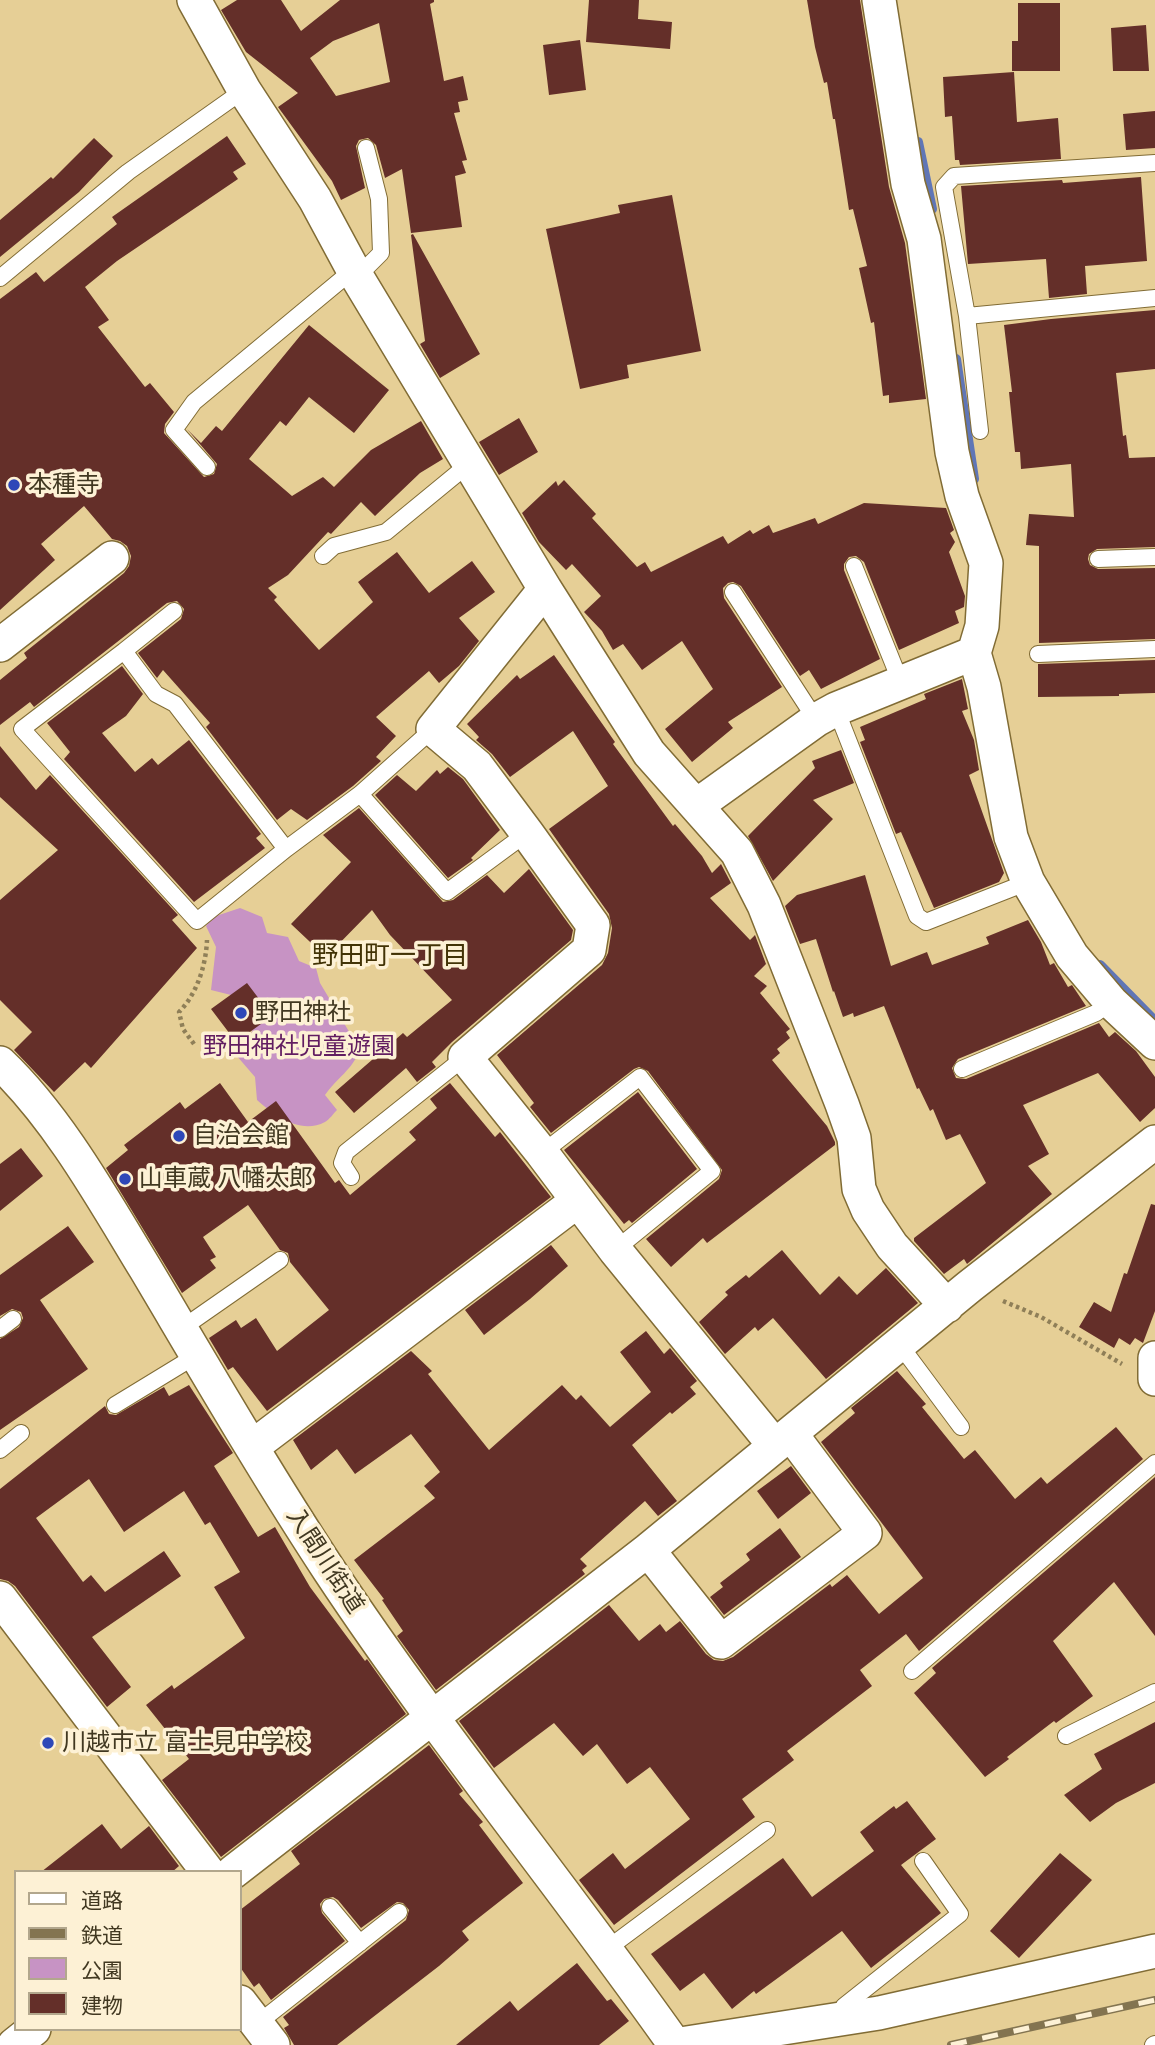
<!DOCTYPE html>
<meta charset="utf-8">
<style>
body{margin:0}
#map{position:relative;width:1155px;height:2045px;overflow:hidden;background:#e6cf96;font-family:Mulish,"Noto Sans JP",sans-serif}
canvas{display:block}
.legend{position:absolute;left:14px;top:1870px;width:228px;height:161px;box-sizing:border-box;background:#fdf1d5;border:2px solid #b2a78d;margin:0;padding:9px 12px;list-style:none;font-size:21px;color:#413821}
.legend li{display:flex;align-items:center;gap:14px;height:35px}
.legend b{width:35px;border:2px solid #b2a78d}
</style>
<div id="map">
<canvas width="1155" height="2045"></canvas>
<ul class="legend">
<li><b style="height:9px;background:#fff"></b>道路</li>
<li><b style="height:9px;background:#837450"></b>鉄道</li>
<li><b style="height:19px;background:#c793c4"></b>公園</li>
<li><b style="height:19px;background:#642f29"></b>建物</li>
</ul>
</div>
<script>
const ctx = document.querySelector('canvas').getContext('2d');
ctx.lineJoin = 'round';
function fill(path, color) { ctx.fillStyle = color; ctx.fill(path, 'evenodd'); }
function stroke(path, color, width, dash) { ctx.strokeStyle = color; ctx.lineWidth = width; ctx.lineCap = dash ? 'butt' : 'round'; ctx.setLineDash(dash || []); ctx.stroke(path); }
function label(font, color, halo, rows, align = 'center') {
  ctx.font = font + ' Mulish,"Noto Sans JP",sans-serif'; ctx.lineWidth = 7; ctx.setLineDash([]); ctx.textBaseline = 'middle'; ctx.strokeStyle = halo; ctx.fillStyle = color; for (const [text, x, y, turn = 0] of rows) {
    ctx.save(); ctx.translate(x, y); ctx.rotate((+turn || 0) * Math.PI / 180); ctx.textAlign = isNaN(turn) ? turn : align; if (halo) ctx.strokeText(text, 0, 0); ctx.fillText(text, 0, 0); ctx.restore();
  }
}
fill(new Path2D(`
 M240,908L262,917L267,933L288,937L299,961L316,968L320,983L360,1050C352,1070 337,1078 325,1095L337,1110C334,1113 329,1120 325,1122C300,1135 274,1115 257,1100L255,1077L236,1055L250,1037L256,1020L239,997L211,990L216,947L206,926L213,917Z`), '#c793c4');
stroke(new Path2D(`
 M918,142L932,209
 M956,359L974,479
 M1100,965L1153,1019`), '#6076b6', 10);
fill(new Path2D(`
 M237,0H281L301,31L340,0H434V2L430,4L444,81L463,76L468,100L458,102L460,112L454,113L467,160L462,161L466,173L455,176L462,227L411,233L402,169L385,178L376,145L368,138L359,140L356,146L365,188L341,200L332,181L278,107L298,93L246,52L221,10ZM379,23L390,82L336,96L310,58L333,41Z
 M589,0H639L638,19L672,22L670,49L586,42Z
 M807,0H860L889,187L905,243L926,399L889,403V395L883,396L874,322L871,323L859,268L867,266L853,209L849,210L835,119H833L827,82L824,83L815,47Z
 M1018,3H1060V71H1012V41H1018Z
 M1146,25L1149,71H1113L1111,28Z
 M580,40L586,90L549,95L543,45Z
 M1014,72L1017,122L1058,118L1061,159L960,165L959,160H955L952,116L945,117L943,77Z
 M1155,111V148L1126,150L1123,114Z
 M227,136L246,164L233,172L238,179L117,261L85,287L109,320L98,327L145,387L150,383L174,412L165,424L164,433L204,477L214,474L217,464L187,429L201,443L216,426L222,431L309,325L389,390L354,433L309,397L286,426L280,421L249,459L292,496L323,477L334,487L371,450L421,421L443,459L420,473L375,516L361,502L331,534L328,532L288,575L268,588L277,597L274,600L319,650L373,602L358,582L397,552L429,593L472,561L495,592L459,618L479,641L459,666L439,683L429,671L376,717L396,736L376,757L381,761L353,786L307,820L291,809L277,820L206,727L210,723L163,670L157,678L138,653L181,619L184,609L177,601L167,603L34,707L30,702L0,725V680L27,658L24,653L124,573L129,566L131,556L127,546L120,541L112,539L84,506L41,544L55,560L0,610V299L36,272L44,282L117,224L112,217Z
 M94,138L113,156L79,192L0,257V220L51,177L53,179Z
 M1141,177L1147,261L1085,266L1087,294L1049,298L1046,259L968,264L961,186L1062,180L1063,183Z
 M672,195L701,351L627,365L629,378L580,389L546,229L620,213L618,205Z
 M413,234L480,354L440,378L420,344L425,341L411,235Z
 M1155,310V369L1116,373L1123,436L1126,435L1129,458L1155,457V547L1097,549L1089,554L1088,559L1090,565L1098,569L1155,568V639L1039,643V546L1026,545L1029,514L1074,517L1071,464L1021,469L1020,452H1015L1009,392H1012L1004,325L1051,319Z
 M519,418L538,452L499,475L479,442Z
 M564,480L596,514L592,518L637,567L645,562L651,572L723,536L728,544L750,530L753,534L769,525L773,533L815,518L818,524L864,503L946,508L954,530L950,533L955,542L949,552L965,596L964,607L955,611L959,623L899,650L864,562L856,556L849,557L844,564V570L880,659L821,689L809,670L800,676L741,586L733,582L728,583L723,588L724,598L782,687L728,722L733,728L692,762L665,729L713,689L682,641L642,670L623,644L613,650L602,631L584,612L601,596L572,564L566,570L539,542L522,513L556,481L558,486Z
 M554,655L615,742L613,744L673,826L675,824L702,856L712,873L721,864L731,883L710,898L750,940L755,935L766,964L754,976L767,986L760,993L790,1029L786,1032L790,1038L777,1049L780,1053L772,1060L827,1126L835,1142V1145L707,1243L703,1238L671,1267L646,1239L719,1179L722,1170L648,1071L639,1067L634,1069L551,1133L530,1107L534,1103L497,1055L602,965L608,953L612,928L609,914L549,829L608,786L573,731L510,777L492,754L476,740L479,737L467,724L517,675L520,679Z
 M1155,660V693L1119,694V696L1038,697V664Z
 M122,666L143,694L126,716L102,733L135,772L152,758L158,765L189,740L261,834L256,838L265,848L194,902L64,759L70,752L47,723Z
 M962,679L968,709L962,711L974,740L979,770L969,775L1004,873L999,882L934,908L901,832L896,834L860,742L865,740L860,727L926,699L924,694Z
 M0,746L36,790L50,775L178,915L172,920L197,948L91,1068L85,1062L54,1092L14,1050L32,1032L0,1000V900L58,850L0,797Z
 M841,750L854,783L813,800L833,819L773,881L748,836L815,768L812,761Z
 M448,767L463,779L500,830L471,858L473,860L448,878L375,795L397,775L416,791L437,770L440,774Z
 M359,808L443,902L453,900L487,875L504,893L529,869L573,930L571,940L452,1042L432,1062L436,1067L417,1082L406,1068L354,1113L335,1092L403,1033L407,1037L452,1000L390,935L372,910L326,957L291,924L351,862L323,835Z
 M865,875L891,966L927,952L932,965L989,944L986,937L1028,920L1041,942L1050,965L1054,963L1068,987L1072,985L1086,1006L958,1059L952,1068L956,1078L966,1079L1099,1023L1109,1037L1115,1032L1136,1051L1155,1077V1108L1140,1122L1098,1073L1023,1105L1049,1154L1028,1166L1052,1194L967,1264L964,1259L944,1274L914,1241V1238L986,1183L960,1134L946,1140L933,1109L930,1111L919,1088L917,1089L884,1006L854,1017L853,1013L843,1017L834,991L833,992L816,939L800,944L785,906L797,895Z
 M247,983L272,1016L236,1042L211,1009Z
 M220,1083L248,1122L276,1101L335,1183L339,1180L350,1195L416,1140L409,1132L437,1108L430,1099L450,1083L495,1137L500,1132L551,1197L267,1411L233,1367L228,1370L209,1338L236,1320L241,1328L256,1318L277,1351L329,1310L290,1262L288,1253L280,1250L248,1205L203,1237L216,1257L210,1260L216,1268L182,1293L106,1168L128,1150L124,1145L180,1102L185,1109Z
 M638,1092L697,1169L632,1223L629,1220L624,1224L564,1150Z
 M21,1148L43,1176L0,1211V1164Z
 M1151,1204L1155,1205V1311L1143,1343L1135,1338L1130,1345L1119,1338L1114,1348L1079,1327L1094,1302L1111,1312L1124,1273L1127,1274Z
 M68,1226L94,1262L40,1300L88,1369L0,1430V1339L19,1327L23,1318L21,1312L12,1309L0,1316V1275Z
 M551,1245L568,1266L530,1299L484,1335L465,1310Z
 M782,1250L820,1295L839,1276L857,1295L886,1268L918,1303L826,1379L773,1318L758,1331L755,1327L725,1354L699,1322L728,1295L725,1292L746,1275L749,1278Z
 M646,1331L664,1354L670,1348L697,1381L690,1387L696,1394L672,1414L670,1412L632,1445L677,1501L658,1516L645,1501L580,1559L587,1566L582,1570L585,1574L436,1690L397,1636L403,1631L382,1600L384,1599L354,1560L435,1498L424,1486L440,1472L411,1434L355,1474L337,1449L311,1470L293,1440L411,1351L432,1371L428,1374L489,1450L562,1385L576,1400L581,1395L610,1427L651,1392L620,1352Z
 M897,1371L926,1404L922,1407L964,1459L975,1450L1015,1499L1041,1477L1047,1484L1116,1427L1143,1459L919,1651L906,1634L860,1670L872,1686L787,1751L794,1760L742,1799L755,1817L614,1925L579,1880L613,1853L625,1869L690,1819L650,1767L627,1784L597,1744L583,1756L554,1723L494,1768L459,1721L609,1605L639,1641L660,1624L666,1632L680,1621L706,1654L714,1660L723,1661L733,1657L830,1584L832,1587L847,1575L879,1614L923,1578L821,1442L855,1413L851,1408Z
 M189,1385L233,1453L214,1466L258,1537L275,1527L310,1587L365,1661L367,1659L406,1714L221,1857L162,1780L189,1759L146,1705L172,1685L174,1689L245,1638L214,1587L240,1572L210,1522L205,1525L184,1491L124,1532L89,1479L36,1518L83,1582L91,1575L105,1592L164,1551L181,1576L92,1637L131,1687L107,1707L15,1586L8,1581L0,1579V1489L105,1406L109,1414L116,1415L164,1387L169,1396Z
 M791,1466L811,1493L778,1519L757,1491Z
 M1155,1477V1636L1114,1582L1053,1641L1093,1696L1056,1723L1054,1721L1007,1757L1009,1759L985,1777L914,1693L936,1673L932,1668Z
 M780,1528L801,1557L724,1615L710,1597L723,1587L720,1583L750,1560L746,1554Z
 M1155,1722V1783L1116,1803L1090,1822L1064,1795L1102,1769L1094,1754Z
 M429,1745L463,1791L459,1794L483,1822L479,1825L523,1883L462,1931L469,1940L439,1966L337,2045H294L284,2028L289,2025L283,2017L406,1920L409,1910L403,1903L397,1902L361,1928L338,1900L333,1897L324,1899L320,1904L322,1913L345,1941L271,2000L259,1983L254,1987L240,1967V1910L300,1864L291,1851Z
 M907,1801L936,1839L901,1865L941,1913L871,1968L842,1931L756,1994L754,1991L732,2009L704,1973L680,1991L651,1954L783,1858L812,1897L874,1851L860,1832L894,1806L896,1809Z
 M102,1824L121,1849L149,1826L179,1866L172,1872H41Z
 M1060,1853L1092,1880L1019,1958L990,1931Z
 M577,1963L607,2001L611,1999L629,2021L599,2045H456L510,2001L518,2011Z`), '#642f29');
const service = new Path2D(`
 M357,277L381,253L379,199L366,148
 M0,278L128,172L244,90
 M967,316L1155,298
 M980,431L967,316L944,187L954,176L1155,163
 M207,467L174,430L194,402L353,270
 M323,556L334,546L386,532L470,463
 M1098,559L1155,557
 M854,566L901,683
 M733,592L816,720
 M124,651L174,611
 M1038,654L1155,649
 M836,709L917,916L926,922L1028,882
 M360,794L447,892L527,833
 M286,849L175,704L156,694L124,651L22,729L197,921L286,849L360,794L433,729
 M962,1069L1096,1013L1111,1002
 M542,1153L640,1077L712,1171L615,1250
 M351,1177L342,1163L346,1152L465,1057
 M0,1329L13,1319
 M181,1329L280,1260
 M900,1345L961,1427
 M115,1405L197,1355
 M0,1450L21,1433
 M912,1671L1155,1463
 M1066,1736L1155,1692
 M330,1907L360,1943
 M607,1949L767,1830
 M840,2017L844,2006L960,1914L923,1861
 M257,2024L399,1912
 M1153,2045L1155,2044`);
const minor = new Path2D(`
 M194,0L244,90L315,199L357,277L545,589
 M879,0L908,184L924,239L952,452L962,496L986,563L982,626L974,653L984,687L1011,837L1028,882L1072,956L1111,1002L1155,1043
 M0,645L112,558
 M696,806L816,720L836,709L974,653
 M0,1063C58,1118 103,1199 145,1268C205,1369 264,1471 329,1570C437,1733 562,1885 675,2045
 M1155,1358V1379
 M775,1446L615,1250L542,1153L465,1057L589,950L593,925L527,833L477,766L433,729L545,589L649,753L737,852L764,905L842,1104L854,1138L859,1189L868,1210L892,1246L947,1306
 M252,1447L576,1202
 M648,1550L721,1642L865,1533L791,1434
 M0,1598L208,1872
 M233,1872L648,1550L970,1286L1155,1142
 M240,2002L273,2045
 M14,2045L34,2029
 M674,2045L879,2013L1155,1951`);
stroke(service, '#816c35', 18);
stroke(minor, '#816c35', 36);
stroke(new Path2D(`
 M194,1044L183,1029L179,1012C197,994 206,965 207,940
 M1003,1301L1041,1317L1122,1364`), '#8f7f58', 4.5, [3.5, 3.5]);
stroke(service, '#fff', 16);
stroke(minor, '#fff', 33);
const rail = new Path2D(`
 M951,2045L1155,2000`);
stroke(rail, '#837450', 8);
stroke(rail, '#fdf1d5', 5, [16]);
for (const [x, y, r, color] of [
 [14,485,7,"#2e48b8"],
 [241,1013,7,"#2e48b8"],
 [179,1136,7,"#2e48b8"],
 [125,1179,7,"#2e48b8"],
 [48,1743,7,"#2e48b8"]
]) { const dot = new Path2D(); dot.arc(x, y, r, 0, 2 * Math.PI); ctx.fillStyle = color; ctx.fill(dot); stroke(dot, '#fdf1d5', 2.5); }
label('24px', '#413821', '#fdf1d5', [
 ["本種寺",28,485],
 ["野田神社",255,1013],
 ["自治会館",193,1136],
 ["山車蔵 八幡太郎",139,1179],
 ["川越市立 富士見中学校",62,1743]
], 'left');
label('24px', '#621d61', '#fdf1d5', [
 ["野田神社児童遊園",299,1047]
]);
label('24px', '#413821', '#fdf1d5', [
 ["入間川街道",325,1561,57]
]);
label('26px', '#423306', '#fdf1d5', [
 ["野田町一丁目",390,956]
]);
</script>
